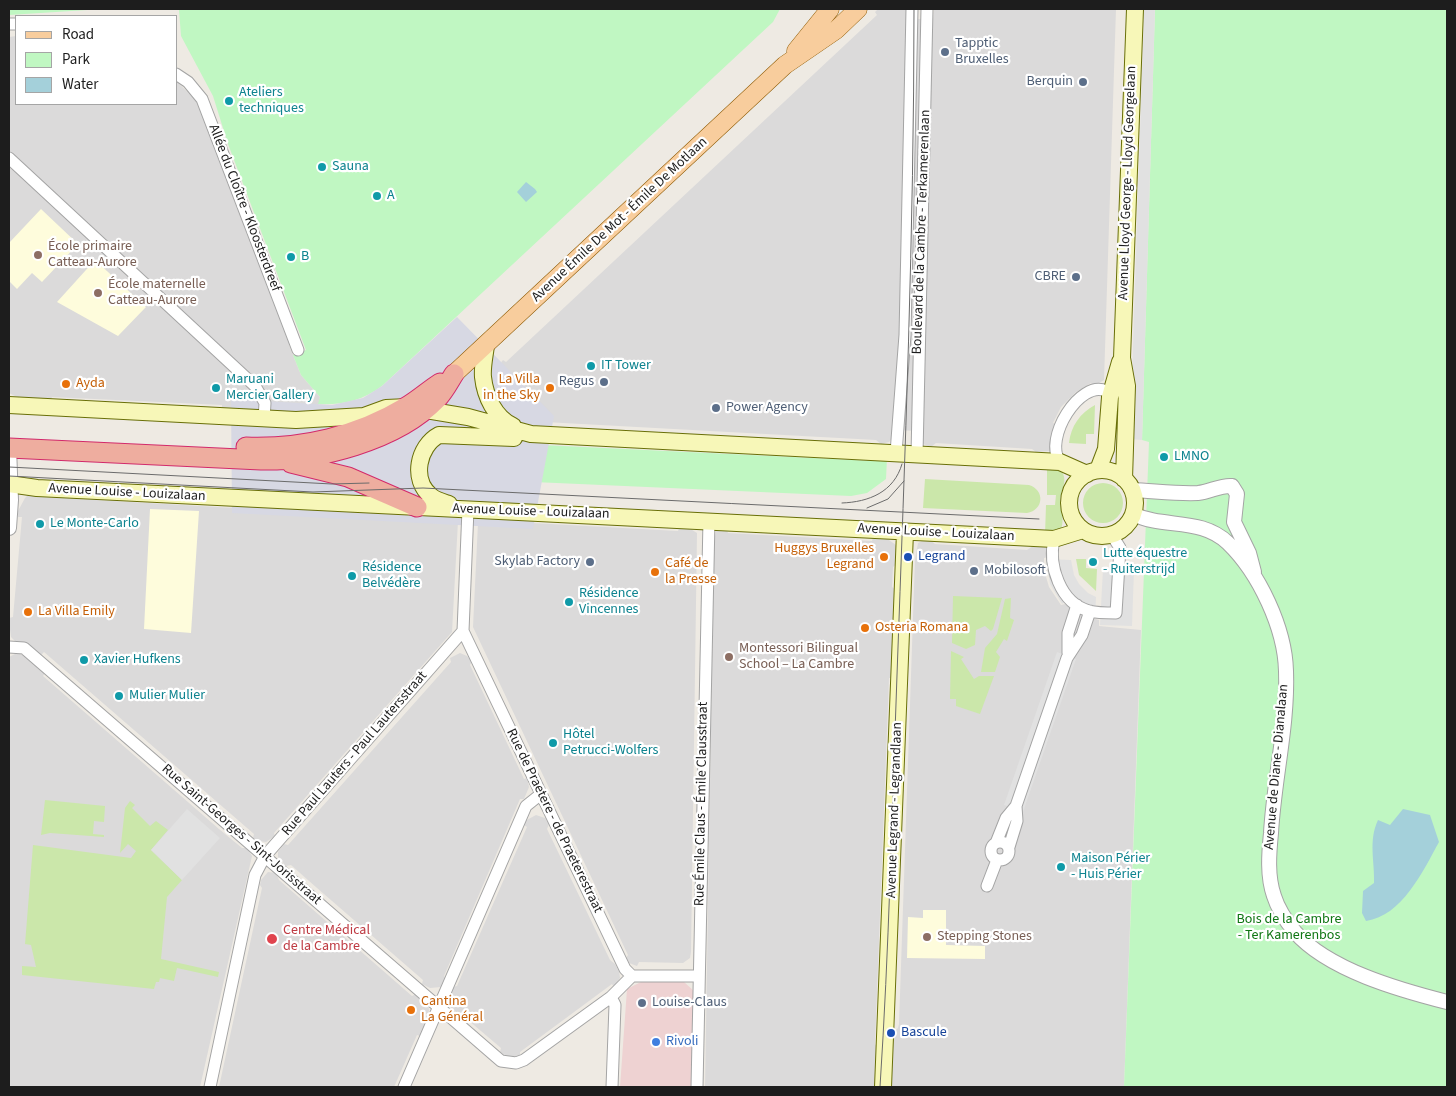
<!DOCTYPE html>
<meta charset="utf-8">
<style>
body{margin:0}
#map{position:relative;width:1456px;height:1096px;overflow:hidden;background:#eeeae3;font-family:"Source Sans 3",sans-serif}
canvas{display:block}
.frame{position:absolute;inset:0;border:10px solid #1d1d1d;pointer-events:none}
.legend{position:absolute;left:15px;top:15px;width:162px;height:90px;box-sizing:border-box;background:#fff;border:1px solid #a5a5a5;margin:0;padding:6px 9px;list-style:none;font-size:15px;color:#1d1d1d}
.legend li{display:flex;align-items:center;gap:10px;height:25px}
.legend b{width:25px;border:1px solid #a5a5a5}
</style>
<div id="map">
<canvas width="1456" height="1096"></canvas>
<div class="frame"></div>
<ul class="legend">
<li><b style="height:6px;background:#f8cd9d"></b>Road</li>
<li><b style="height:14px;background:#c0f7c2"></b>Park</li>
<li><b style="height:14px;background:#a4d0da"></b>Water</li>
</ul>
</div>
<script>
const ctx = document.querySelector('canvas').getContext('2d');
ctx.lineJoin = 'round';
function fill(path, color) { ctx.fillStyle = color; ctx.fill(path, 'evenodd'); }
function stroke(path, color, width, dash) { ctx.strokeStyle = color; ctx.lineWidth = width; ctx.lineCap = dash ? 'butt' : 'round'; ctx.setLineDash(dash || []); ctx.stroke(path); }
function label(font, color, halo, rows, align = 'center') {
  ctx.font = font + ' "Source Sans 3",sans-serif'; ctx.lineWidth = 4.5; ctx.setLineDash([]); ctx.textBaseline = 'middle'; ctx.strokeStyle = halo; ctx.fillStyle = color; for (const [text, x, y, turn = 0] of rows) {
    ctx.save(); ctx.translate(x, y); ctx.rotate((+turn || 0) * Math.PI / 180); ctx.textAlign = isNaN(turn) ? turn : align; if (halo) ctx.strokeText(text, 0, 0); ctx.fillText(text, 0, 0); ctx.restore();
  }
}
fill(new Path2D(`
 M878,9H910L911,19H933L934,9H1116L1104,380L1094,386L1091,383L1076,392L1061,407L1053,423L1055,424L1050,451L1036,452L1032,449L936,443L931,447L923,444L918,431L895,430L893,438L889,442L881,444L876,440L545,422L499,365L503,360L506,362L877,15L875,12Z
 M16,36V104H176V81L197,101L291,344L289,345L301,375L320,397L319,403L327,404L222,409V405L52,397L51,400L21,399L9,393V37Z
 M30,493L45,494V497L458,521L452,632L274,833L275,836L266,842L258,841L253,838L254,834L44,652L41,655L29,645L16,642L11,637L9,622V618L13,617L22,517H18V511L25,498Z
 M496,521L678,531L679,528H689L697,533L691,952L690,958L683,963L639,962L637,966L629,963L626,958L628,955L473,627L478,523Z
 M719,530H727L728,533L872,541L873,537L886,538L896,545L898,550V563L893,567L892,587L898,591L894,678H889L875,1044L880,1050L877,1087H705L714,541L716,531Z
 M924,540H930L935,544L1027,550L1033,546L1045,547L1048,549V557L1044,558V570L1049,587L1061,605L1065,604L1079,614L1099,620V626L1141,630L1124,1087H889L892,1034L898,1028L899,1024L915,559L918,543Z
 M17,653L23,655L45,673L43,676L219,829L242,848H247L252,856L200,1087H9V657Z
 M460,653L467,656L472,661L470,665L524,779L527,778L529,787L524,799H520L444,976L446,980L441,987L430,988L422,984L423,980L309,881L291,865L286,866L278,857V852L284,844L288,845L451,662L450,658Z
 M536,815L545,818L549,824L547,829L610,960L615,964L619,971L620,978L614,987L612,984L520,1052V1056L507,1057L500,1052L501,1048L468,1020L465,1021L451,1009L448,999L453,987L457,986L527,827L524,825L525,821Z
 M268,872L276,873L279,880L412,996L416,994L428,1005L429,1010L427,1021L420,1036L417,1035L394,1087H219L262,888L260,885L261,880Z`), '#dbdada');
fill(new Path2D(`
 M641,982H684L694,991L693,1087H620L627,989Z`), '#eed2d2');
fill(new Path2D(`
 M41,209L78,244L42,282L32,273L17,289L9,281V243Z
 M95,260L146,307L118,336L57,302Z
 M150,509L199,511L191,633L144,629Z
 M923,910H946V945L985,946V959L907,958L908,917L923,918Z`), '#fefcdc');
fill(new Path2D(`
 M1095,405L1094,434H1086V444L1069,443C1071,426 1080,413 1095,405Z
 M1047,466L1062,472C1068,482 1061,489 1060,500C1060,510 1065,519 1061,529L1045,535L1046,505H1055L1056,495H1047Z
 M925,479L1029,485C1045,490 1044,510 1027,513L923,508Z
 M1083 503a20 20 0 1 1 40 0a20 20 0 1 1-40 0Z
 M1076,559H1086V568L1097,569L1096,591L1079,575Z
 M953,596L1002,598L993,629L991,631L985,626L976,630L975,645L966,649L952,643Z
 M1011,598L1010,618L1014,620L1007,641L1004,639L996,652L1000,657L995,672H981L985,648L997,634L1005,599Z
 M951,651L964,657L961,659L974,679L979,676H994L980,714L956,706V699H950Z
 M45,800L105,806L104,822L94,821L93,834L104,835V837L50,833L41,835Z
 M130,801L135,805L132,808L150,826L156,821L168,830L151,850L182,880L167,897L161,959L219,972L218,977L177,968L174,981L160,978L159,982H156L154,989L22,975V966L36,967L31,945L25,944L33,845L131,858L136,851L128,844L120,853L125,808Z`), '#cbe7aa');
fill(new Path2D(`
 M9,9H103L9,15Z
 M780,9L773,22L382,386C362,401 342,405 318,404L320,397L301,375L293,355L306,350L228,144L213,96L181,36L179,10Z
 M1155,9H1447V1087H1124L1149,442L1142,440Z
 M480,442L875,461L879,457L887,458L886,479L867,493L851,496L443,478Z`), '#c0f7c2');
fill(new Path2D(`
 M1144,9H1155L1142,440L1130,439Z
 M1046,559L1071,560L1074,575L1079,584L1088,593L1096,597L1095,619L1079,613L1065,602L1062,604L1050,584Z
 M1103,569L1134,570L1132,626L1100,625Z
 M1057,652L1076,659L1023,812L1004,805Z
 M187,809L220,838L182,880L151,850Z`), '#e1e1e1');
fill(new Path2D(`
 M457,317L554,416L533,529L232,513L231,399L332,405L363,398L382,386Z`), '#d7d8e3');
fill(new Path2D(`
 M526,182L535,189L537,192L526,202L517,192Z
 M1403,809L1430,815L1439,842C1423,871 1402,916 1366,921L1362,913L1363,891L1374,883C1375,862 1368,841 1378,820L1390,825Z`), '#a4d0da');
const minor = new Path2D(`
 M9,24H16
 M176,74L188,82L202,99L298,350
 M9,158L255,386L265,403L264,419
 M896,453L905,335L912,9
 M917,454L927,9
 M1060,462C1043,439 1080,379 1106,391L1110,397
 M468,509L463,631L625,969L632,976
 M1054,539C1048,565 1060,603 1089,611C1097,613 1108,613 1116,613L1120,548L1112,535
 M9,647L24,648L501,1061L516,1063L524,1060L611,997L632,976
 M1068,653V633L1077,605
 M991 851a9 9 0 1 1 18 0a9 9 0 1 1-18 0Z
 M996,843L1006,818L1016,806
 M1009,847L1017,821L1016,806L1067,658L1082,635L1090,611
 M987,886L997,860
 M632,976H699
 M611,997L615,1005L612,1087
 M210,1087L255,875L265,856L463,631
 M404,1087L526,806L541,794
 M697,1087L709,520`);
const tertiary = new Path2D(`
 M9,447L11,500L9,528
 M1132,490C1155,491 1176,494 1198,493C1210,492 1220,485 1232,486L1237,494L1234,522L1249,553L1254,572
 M1133,514C1164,529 1201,517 1228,543C1259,573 1285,628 1286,671C1288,725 1274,779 1271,833C1269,853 1267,876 1274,896C1278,909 1286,921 1295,932C1328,970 1400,990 1447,1002`);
const secondary = new Path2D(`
 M486,345C485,355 482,367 483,377C485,396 495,418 513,426
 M9,405L296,420L364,416L386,408L408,407L468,417L531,434L1060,462L1087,474
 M1098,470L1106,449L1110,397L1120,362
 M1069 503a33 33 0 1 1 66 0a33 33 0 1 1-66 0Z
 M1124,479L1127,386L1122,358L1135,9
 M9,484L37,488C376,506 715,520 1054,539L1083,530
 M449,504C443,502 435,500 431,496C411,480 418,446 439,435L514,438
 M883,1087L905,532`);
const primary = new Path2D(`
 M796,51L830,9
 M454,374L785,65L836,30L858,9`);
const trunk = new Path2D(`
 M246,447C302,449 358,436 406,407C418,400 429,390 440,383
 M9,448L261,460C317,461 397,441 437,399C444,392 449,382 454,374
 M291,463L348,477L417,507`);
stroke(minor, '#a4a4a4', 13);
stroke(tertiary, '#a4a4a4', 16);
stroke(secondary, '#696f08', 18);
stroke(primary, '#905c05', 19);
stroke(trunk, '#d22a6b', 21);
stroke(minor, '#fff', 11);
stroke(tertiary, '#fff', 14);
stroke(secondary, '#f7f7b8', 16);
stroke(primary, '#f8cd9d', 18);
stroke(trunk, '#eead9f', 19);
stroke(new Path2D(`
 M9,467L332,484L369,483
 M9,476L313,492L423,488L1039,519
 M842,503C869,502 894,492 902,464
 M867,508L888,499L904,481
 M880,1087C889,950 892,813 897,675C905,453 914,231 914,9`), '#6b6b6b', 1);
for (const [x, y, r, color] of [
 [945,52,5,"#5c6f8a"],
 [1083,82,5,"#5c6f8a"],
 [229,101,5,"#0f9aa8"],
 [322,167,5,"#0f9aa8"],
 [377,196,5,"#0f9aa8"],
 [38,255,5,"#8d6e63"],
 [291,257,5,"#0f9aa8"],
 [1076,277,5,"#5c6f8a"],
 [98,293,5,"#8d6e63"],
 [591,366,5,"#0f9aa8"],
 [604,382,5,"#5c6f8a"],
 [66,384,5,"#e8710a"],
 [216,388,5,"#0f9aa8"],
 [550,388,5,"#e8710a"],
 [716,408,5,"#5c6f8a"],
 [1164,457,5,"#0f9aa8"],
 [40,524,5,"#0f9aa8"],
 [884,557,5,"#e8710a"],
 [908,557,5,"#1a4fb4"],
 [590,562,5,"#5c6f8a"],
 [1093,562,5,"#0f9aa8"],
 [974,571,5,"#5c6f8a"],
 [655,572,5,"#e8710a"],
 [352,576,5,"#0f9aa8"],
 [569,602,5,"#0f9aa8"],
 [28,612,5,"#e8710a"],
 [865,628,5,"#e8710a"],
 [729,657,5,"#8d6e63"],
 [84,660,5,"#0f9aa8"],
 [119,696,5,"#0f9aa8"],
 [553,743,5,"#0f9aa8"],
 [1061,867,5,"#0f9aa8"],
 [927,937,5,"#8d6e63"],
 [272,939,6,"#e0444e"],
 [642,1003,5,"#5c6f8a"],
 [411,1010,5,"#e8710a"],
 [891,1033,5,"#1a4fb4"],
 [656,1042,5,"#3f7fe0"]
]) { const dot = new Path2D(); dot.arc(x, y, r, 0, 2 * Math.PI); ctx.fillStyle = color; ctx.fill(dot); stroke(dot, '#fff', 2); }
label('14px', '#4e5e75', '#fff', [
 ["Tapptic",955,44],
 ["Bruxelles",955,60],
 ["Berquin",1073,82,"right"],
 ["CBRE",1066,277,"right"],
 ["Regus",594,382,"right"],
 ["Power Agency",726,408],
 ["Skylab Factory",580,562,"right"],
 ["Mobilosoft",984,571],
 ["Louise-Claus",652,1003]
], 'left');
label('14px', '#0d838f', '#fff', [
 ["Ateliers",239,93],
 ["techniques",239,109],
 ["Sauna",332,167],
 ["A",387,196],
 ["B",301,257],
 ["IT Tower",601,366],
 ["Maruani",226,380],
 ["Mercier Gallery",226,396],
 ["LMNO",1174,457],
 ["Le Monte-Carlo",50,524],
 ["Lutte équestre",1103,554],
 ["- Ruiterstrijd",1103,570],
 ["Résidence",362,568],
 ["Belvédère",362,584],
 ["Résidence",579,594],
 ["Vincennes",579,610],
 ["Xavier Hufkens",94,660],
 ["Mulier Mulier",129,696],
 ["Hôtel",563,735],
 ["Petrucci-Wolfers",563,751],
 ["Maison Périer",1071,859],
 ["- Huis Périer",1071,875]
], 'left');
label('14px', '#1d1d1d', '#fff', [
 ["Avenue Lloyd George - Lloyd Georgelaan",1128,183,-88],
 ["Allée du Cloître - Kloosterdreef",244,208,69],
 ["Avenue Émile De Mot - Émile De Motlaan",620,220,-43],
 ["Boulevard de la Cambre - Terkamerenlaan",922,232,-88],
 ["Avenue Louise - Louizalaan",127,493,3],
 ["Avenue Louise - Louizalaan",531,512,2],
 ["Avenue Louise - Louizalaan",936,533,3],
 ["Rue Paul Lauters - Paul Lautersstraat",355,754,-49],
 ["Avenue de Diane - Dianalaan",1277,767,-85],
 ["Rue Émile Claus - Émile Clausstraat",702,804,-89],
 ["Avenue Legrand - Legrandlaan",895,810,-88],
 ["Rue de Praetere - de Praeterestraat",554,821,64],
 ["Rue Saint-Georges - Sint-Jorisstraat",241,835,41]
]);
label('14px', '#785e54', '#fff', [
 ["École primaire",48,247],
 ["Catteau-Aurore",48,263],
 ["École maternelle",108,285],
 ["Catteau-Aurore",108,301],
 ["Montessori Bilingual",739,649],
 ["School – La Cambre",739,665],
 ["Stepping Stones",937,937]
], 'left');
label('14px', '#c56008', '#fff', [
 ["La Villa",540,380,"right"],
 ["in the Sky",540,396,"right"],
 ["Ayda",76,384],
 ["Huggys Bruxelles",874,549,"right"],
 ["Legrand",874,565,"right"],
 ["Café de",665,564],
 ["la Presse",665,580],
 ["La Villa Emily",38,612],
 ["Osteria Romana",875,628],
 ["Cantina",421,1002],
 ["La Général",421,1018]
], 'left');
label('14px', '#164399', '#fff', [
 ["Legrand",918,557],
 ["Bascule",901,1033]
], 'left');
label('14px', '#0f7613', '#fff', [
 ["Bois de la Cambre",1289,920],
 ["- Ter Kamerenbos",1289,936]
]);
label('14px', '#be3a42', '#fff', [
 ["Centre Médical",283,931],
 ["de la Cambre",283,947]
], 'left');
label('14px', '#366cbe', '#fff', [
 ["Rivoli",666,1042]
], 'left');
</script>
